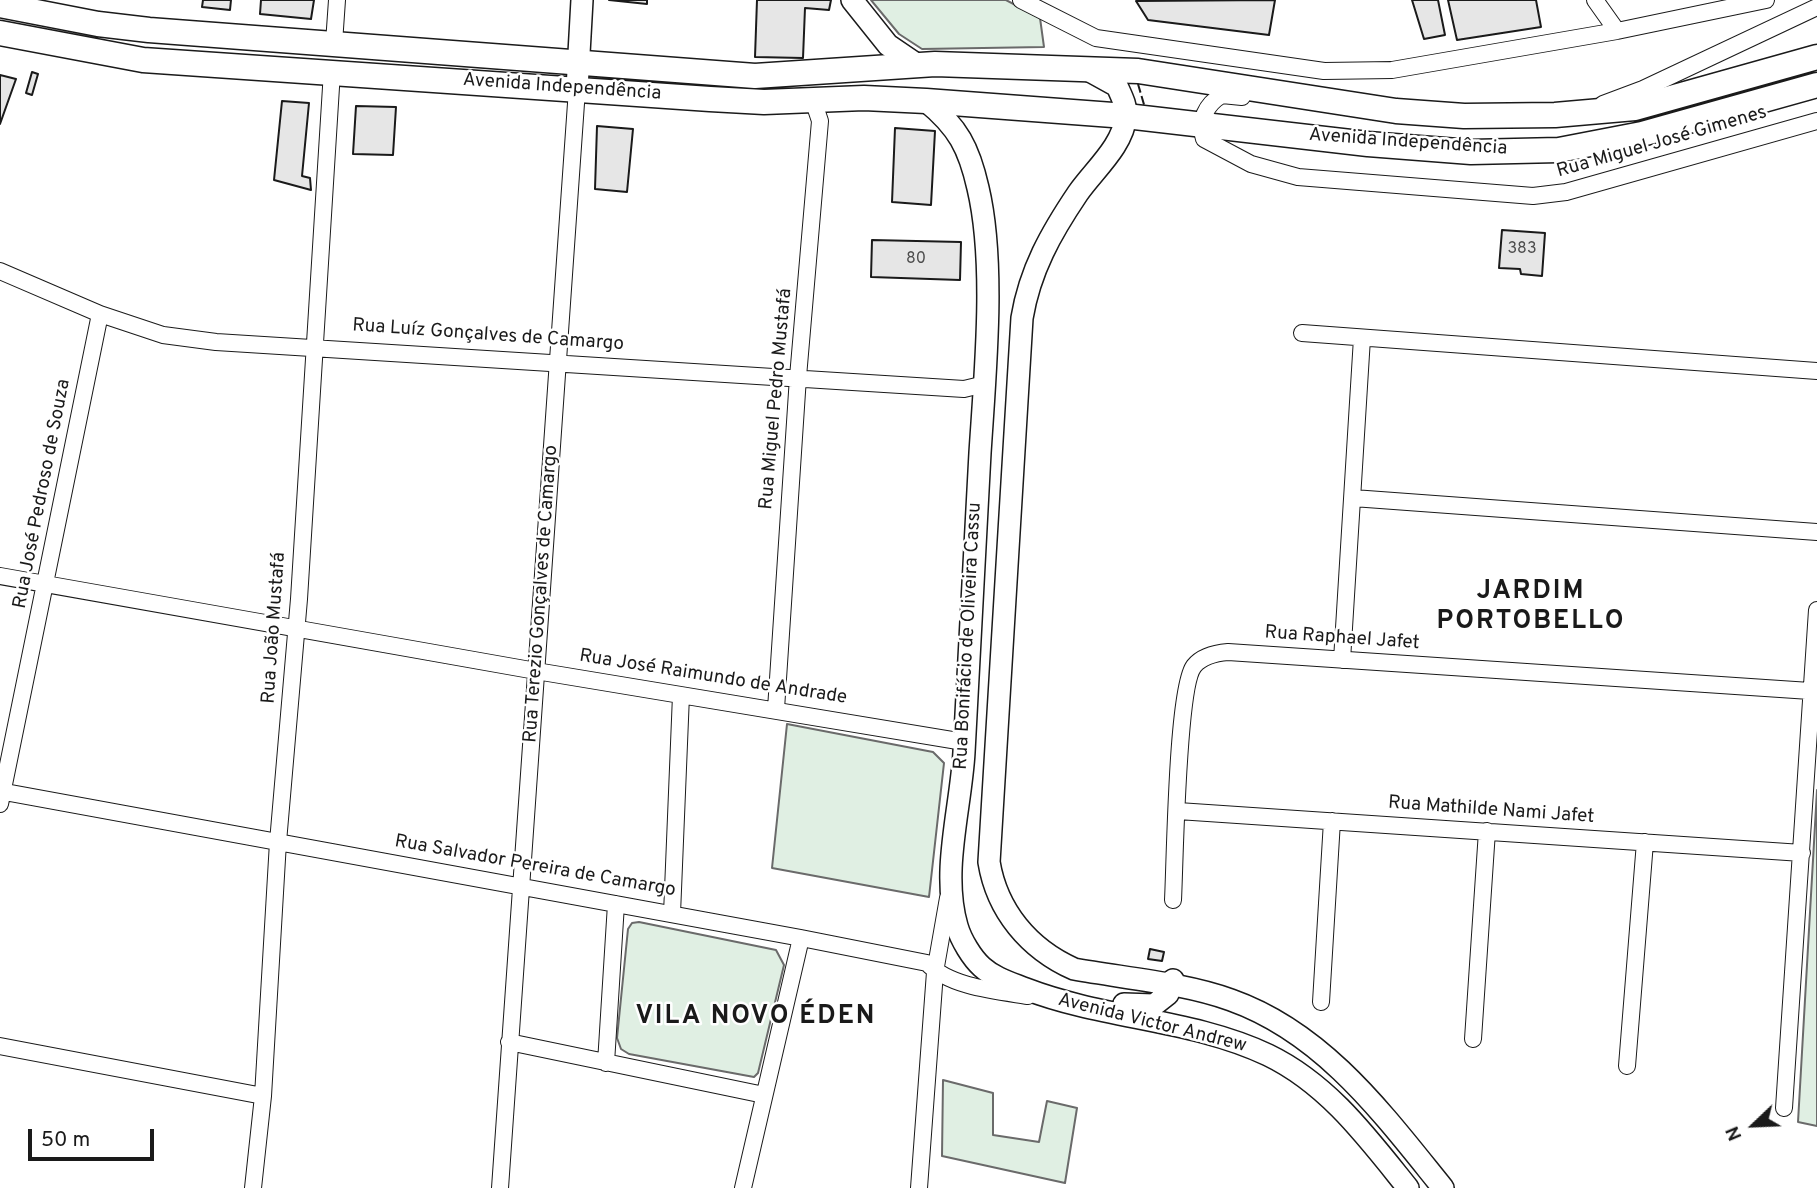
<!DOCTYPE html>
<meta charset="utf-8">
<style>
body{margin:0}
#map{position:relative;width:1817px;height:1188px;overflow:hidden;background:#fff;font-family:Overpass,sans-serif}
canvas{display:block}
.north{position:absolute;left:1719px;top:1090px;width:70px;height:70px;-webkit-text-stroke:5px #fff;paint-order:stroke;rotate:247deg;font-size:19px;font-weight:700;line-height:28px;text-align:center;color:#1a1a1a}
.north::after{content:'';display:block;margin:auto;width:24px;height:32px;background:#1a1a1a;clip-path:polygon(50% 0,100% 100%,50% 72%,0 100%)}
.scale{position:absolute;left:28px;top:1129px;width:126px;height:32px;box-sizing:border-box;border:4px solid #1a1a1a;border-top:0;padding-left:9px;font-size:21px;line-height:24px;white-space:nowrap;color:#1a1a1a;-webkit-text-stroke:5px #fff;paint-order:stroke}
</style>
<div id="map">
<canvas width="1817" height="1188"></canvas>
<div class="north">N</div>
<div class="scale">50 m</div>
</div>
<script>
const ctx = document.querySelector('canvas').getContext('2d');
ctx.lineJoin = 'round';
function fill(path, color) { ctx.fillStyle = color; ctx.fill(path, 'evenodd'); }
function stroke(path, color, width, dash) { ctx.strokeStyle = color; ctx.lineWidth = width; ctx.lineCap = dash ? 'butt' : 'round'; ctx.setLineDash(dash || []); ctx.stroke(path); }
function label(font, color, halo, rows, align = 'center') {
  ctx.font = font + ' Overpass,sans-serif'; ctx.lineWidth = 5; ctx.setLineDash([]); ctx.textBaseline = 'middle'; ctx.strokeStyle = halo; ctx.fillStyle = color; for (const [text, x, y, turn = 0] of rows) {
    ctx.save(); ctx.translate(x, y); ctx.rotate((+turn || 0) * Math.PI / 180); ctx.textAlign = isNaN(turn) ? turn : align; if (halo) ctx.strokeText(text, 0, 0); ctx.fillText(text, 0, 0); ctx.restore();
  }
}
const green = new Path2D(`
 M871,0H1006L1040,18L1044,47L922,49L899,34Z
 M787,724L933,752L944,763L929,897L772,868Z
 M1817,790V1126L1798,1122Z
 M639,922L776,950L784,965L758,1073L754,1077L629,1054L621,1049L617,1038L628,929L632,923Z
 M943,1080L993,1093V1135L1039,1142L1047,1101L1077,1108L1065,1183L942,1156Z`);
fill(green, '#e0efe3');
stroke(green, '#6a6a6a', 2);
const building = new Path2D(`
 M203,0H231L230,10L202,7Z
 M261,0H314L311,19L260,14Z
 M609,0H647V4Z
 M757,0H831L829,10L805,8L803,58L755,57Z
 M1275,0L1269,35L1148,20L1136,1Z
 M1412,0H1438L1445,35L1424,39Z
 M1448,0H1536L1541,27L1457,40Z
 M32,72L38,74L32,95L26,93Z
 M0,75L16,79L0,124Z
 M282,101L309,103L302,176L310,178L311,190L274,180Z
 M356,106L396,107L393,155L353,154Z
 M597,126L633,129L627,192L595,189Z
 M895,128L935,131L931,205L892,202Z
 M1502,230L1545,233L1542,276L1521,274L1520,269L1499,268Z
 M872,240L961,242L960,280L871,277Z
 M1150,949L1164,952L1162,961L1148,959Z`);
fill(building, '#e6e6e6');
stroke(building, '#1a1a1a', 2);
const street = new Path2D(`
 M1021,0L1096,38L1324,71L1392,70L1617,31L1766,0
 M1595,0L1617,31
 M334,43L337,0
 M1242,97L1222,95C1206,104 1198,121 1204,139L1251,164L1298,177L1533,196L1566,192L1817,121
 M1603,104L1643,89L1817,7
 M0,271L100,314L163,335L216,342L964,389L985,384
 M1302,333L1817,371
 M1353,498L1817,532
 M0,576L536,671L964,742
 M1342,660L1362,338
 M776,709L798,377L820,121L815,106L804,99
 M0,791L801,938L927,963C950,987 996,991 1028,996
 M0,804L100,314
 M1178,811L1802,853
 M1173,900C1175,862 1177,687 1194,666C1202,656 1216,653 1228,652L1810,691
 M672,914L681,695
 M1321,1002L1332,821
 M1473,1039L1487,831
 M509,1042L764,1095
 M0,1046L263,1096
 M606,1063L616,904
 M1627,1066L1645,842
 M1784,1108L1817,610
 M253,1188L263,1096L278,842L299,599L332,71
 M500,1188L577,89
 M743,1188L801,938
 M919,1188L935,972L948,898`);
const secondary = new Path2D(`
 M852,0L888,45L916,64
 M1088,70L1117,86C1121,95 1127,106 1126,116C1123,146 1094,170 1078,193C1051,233 1030,270 1022,318L989,862C997,911 1029,949 1074,969C1123,978 1185,983 1231,1000C1324,1033 1383,1114 1443,1188
 M577,89L582,0
 M926,101C958,127 969,148 978,188C996,264 985,374 980,453C974,552 969,652 964,752C961,808 941,871 957,926C961,940 972,958 982,967C994,978 1011,983 1026,989C1104,1019 1192,1019 1268,1055C1328,1084 1367,1137 1408,1188
 M1124,1004L1154,1005L1168,994L1173,980`);
const primary = new Path2D(`
 M0,5L98,24L149,30L755,76L935,64L1138,71L1396,111L1464,116L1555,115L1635,108L1817,57
 M0,33L143,60L710,99L764,102L864,98L926,101L1126,116L1368,144L1471,152L1559,150L1642,134L1817,85`);
stroke(street, '#1a1a1a', 18);
stroke(secondary, '#1a1a1a', 24);
stroke(primary, '#1a1a1a', 27);
stroke(street, '#fff', 16);
stroke(secondary, '#fff', 21);
stroke(primary, '#fff', 24);
stroke(new Path2D(`
 M1138,84L1145,108`), '#1a1a1a', 2, [9, 3.5]);
label('16px', '#4d4d4d', null, [
 ["383",1522,250],
 ["80",916,260]
]);
label('19px', '#1a1a1a', '#fff', [
 ["Avenida Independência",562,88,4],
 ["Avenida Independência",1408,143,4],
 ["Rua Miguel José Gimenes",1662,143,-16],
 ["Rua Luíz Gonçalves de Camargo",488,336,4],
 ["Rua Miguel Pedro Mustafá",777,399,-85],
 ["Rua José Pedroso de Souza",43,494,-79],
 ["Rua Terezio Gonçalves de Camargo",542,594,-86],
 ["Rua João Mustafá",275,628,-86],
 ["Rua Bonifácio de Oliveira Cassu",969,636,-87],
 ["Rua Raphael Jafet",1342,639,4],
 ["Rua José Raimundo de Andrade",713,678,9],
 ["Rua Mathilde Nami Jafet",1491,811,4],
 ["Rua Salvador Pereira de Camargo",535,867,10],
 ["Avenida Victor Andrew",1152,1024,14]
]);
ctx.letterSpacing = '2px';
label('bold 26px', '#1a1a1a', '#fff', [
 ["JARDIM",1531,593],
 ["PORTOBELLO",1531,623],
 ["VILA NOVO ÉDEN",756,1018]
]);
ctx.letterSpacing = '0px';
</script>
